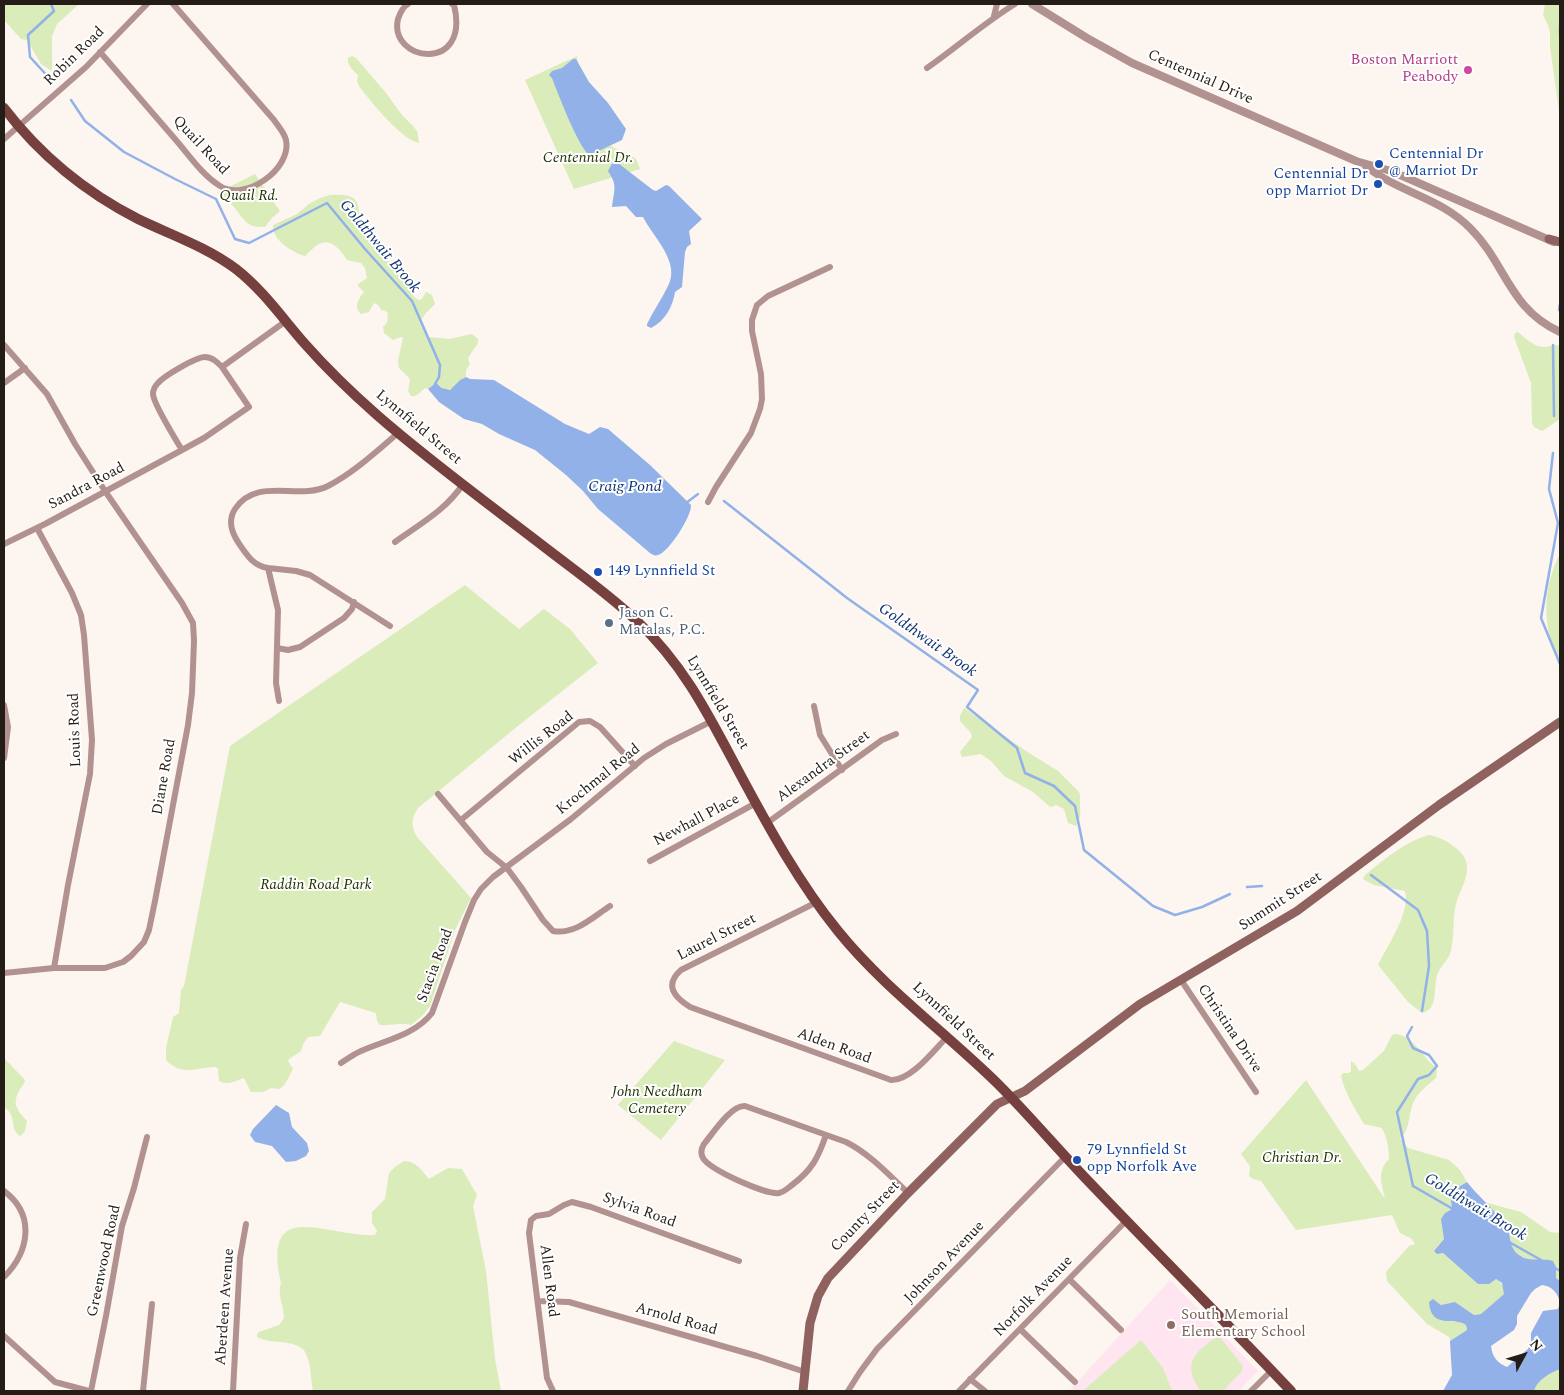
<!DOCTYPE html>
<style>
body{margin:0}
#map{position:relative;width:1564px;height:1395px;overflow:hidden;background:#fdf5ef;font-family:Spectral,serif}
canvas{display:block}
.frame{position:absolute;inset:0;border:5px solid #241d17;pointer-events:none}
.north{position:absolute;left:1499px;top:1330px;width:50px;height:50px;-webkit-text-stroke:4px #fff;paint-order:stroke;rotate:51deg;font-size:14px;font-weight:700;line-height:20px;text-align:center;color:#241d17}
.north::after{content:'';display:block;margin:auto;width:18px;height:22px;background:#241d17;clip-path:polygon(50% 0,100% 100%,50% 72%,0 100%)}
</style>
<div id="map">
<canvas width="1564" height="1395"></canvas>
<div class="frame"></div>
<div class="north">N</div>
</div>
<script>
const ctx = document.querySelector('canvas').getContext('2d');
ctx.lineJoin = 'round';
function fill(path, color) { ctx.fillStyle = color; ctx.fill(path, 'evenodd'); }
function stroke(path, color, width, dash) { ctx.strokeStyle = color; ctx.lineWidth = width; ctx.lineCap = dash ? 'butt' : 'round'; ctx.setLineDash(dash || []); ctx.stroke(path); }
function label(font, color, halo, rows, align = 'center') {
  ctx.font = font + ' Spectral,serif'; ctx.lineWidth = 4; ctx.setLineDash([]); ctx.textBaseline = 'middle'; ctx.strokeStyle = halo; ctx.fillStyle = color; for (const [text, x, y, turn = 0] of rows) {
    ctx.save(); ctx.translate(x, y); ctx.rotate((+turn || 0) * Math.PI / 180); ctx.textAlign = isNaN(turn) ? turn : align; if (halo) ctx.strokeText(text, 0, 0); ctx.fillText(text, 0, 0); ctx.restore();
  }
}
fill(new Path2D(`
 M1170,1280L1258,1371L1239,1391H1069Z`), '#fee5ef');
fill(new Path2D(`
 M4,4H79L57,24L52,36V71L41,64L27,40L21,39L4,20Z
 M1545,4H1560V118L1550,47V33L1548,25L1543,15Z
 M352,56L356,58L386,93L402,115L412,125L417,131L419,143C402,140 370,101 359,86L357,81L358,75C353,70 347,66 348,58Z
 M577,56L578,73L604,140L614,148L627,153L636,159L640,169L574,189L525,80Z
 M255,174L280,211L272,218L265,227C245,228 244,218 233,206C228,201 222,197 217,193Z
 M330,195C357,194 359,198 360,225L369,233L380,246L392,266C408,270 405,294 419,300L422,299L426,292L432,295L435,304L426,313L421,320L428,337L449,339L472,334L478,339V343L468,358L470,364L466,370V377C456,381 455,390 446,390L436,383L428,389L425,388C420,392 417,397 411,396L408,391L410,379L399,368L398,361L403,338L401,337L393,340L384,333L383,327L387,323L388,313L384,310L382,311L378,305L374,303L369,312L361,314C353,307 359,298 364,292L358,286V284L367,278L365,268L361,263L347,260C341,251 331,236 317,245C313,248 309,252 305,256C293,253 271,239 273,225L297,214L309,204L320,198Z
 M1518,332C1525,338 1534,347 1544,347C1551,347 1554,343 1560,346V419L1542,431L1534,427L1532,423L1531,383L1514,337L1515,333Z
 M1560,553V667C1543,627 1541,593 1560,553Z
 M465,585L519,629L544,609L570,629L598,663L519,725L418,808C411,818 411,827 417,837L471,898L455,930L430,1006L423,1015L411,1025C401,1022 391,1026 380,1025L377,1021L376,1013L340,1002L321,1034L320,1036L308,1037L303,1044L301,1051L289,1059L288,1061L293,1069L285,1084L280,1089L271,1088L263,1092H251L244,1078C234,1081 229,1086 219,1081L218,1069L216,1067C197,1067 182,1077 166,1060V1048L173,1017L179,1013L181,990L184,986L230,746Z
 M964,708L1029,753L1058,771L1079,792L1080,795C1079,806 1083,817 1076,826L1068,823L1064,809L1056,805L1051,807L1049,806L1033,792L1004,776L991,761L981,754L962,757L960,752L972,737L971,733L960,721V716Z
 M1429,835C1440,837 1447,841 1456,848C1479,867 1460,885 1455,908C1453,921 1454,942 1450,954C1447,961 1441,966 1438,973C1432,986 1440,1009 1422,1013L1408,1002L1378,965C1387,946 1411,912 1405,891L1374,885L1363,879L1365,875C1385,859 1404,842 1429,835Z
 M1397,1034C1416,1038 1422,1058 1437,1068L1436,1078C1428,1085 1419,1091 1414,1101C1408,1113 1411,1130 1400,1138L1408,1148L1449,1160L1460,1170L1467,1182L1450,1192L1452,1209L1445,1213L1444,1239L1434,1251L1443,1253L1478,1284L1496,1279C1502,1283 1504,1286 1504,1294L1481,1314L1474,1315L1455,1302L1441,1305L1433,1299L1451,1322H1461L1466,1325L1467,1330L1450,1341L1449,1337L1427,1324L1387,1281L1386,1272L1409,1246L1415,1244L1412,1239L1400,1233L1392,1215L1296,1230L1261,1181L1253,1179L1249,1176L1250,1166L1241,1154L1306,1080L1385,1199C1382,1183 1376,1173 1389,1159C1389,1147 1387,1138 1382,1128L1364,1124C1355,1109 1345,1093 1341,1076L1343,1073H1349L1351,1071V1061L1355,1064L1359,1071L1363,1070L1384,1051L1392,1035Z
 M674,1041L725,1060L661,1140L618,1105Z
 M4,1058L25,1080C24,1085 21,1087 19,1091C11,1105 19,1112 27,1121L25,1131L21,1136C11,1132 15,1121 10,1113C9,1111 5,1108 4,1106Z
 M404,1161C416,1161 422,1171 429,1179L448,1168L462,1169L477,1195L473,1206L486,1271L495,1359L501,1391H313C310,1376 312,1364 304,1350C290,1338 271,1345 257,1337V1334L259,1332L279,1325L284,1318C284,1306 277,1295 281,1283C261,1195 328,1238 375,1235L377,1231L372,1223V1212L385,1199L389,1173L395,1167Z
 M1484,1202L1521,1212L1550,1232L1560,1233V1281L1556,1278V1267L1545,1259L1531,1261L1519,1255L1513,1249L1508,1230Z
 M1219,1336L1243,1366L1242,1371L1223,1391H1201C1181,1365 1194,1351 1219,1336Z
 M1141,1340L1163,1368L1172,1391H1084L1085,1389Z
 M1560,1369V1391H1534C1537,1380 1550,1373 1560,1369Z`), '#d9ecb9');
fill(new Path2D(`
 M573,59H576L589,82L608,103L626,129L622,140L590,155C580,151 557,91 552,78L549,75L552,71L562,68Z
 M614,160L653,190L656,191L666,185L669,186L702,219L689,231L691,244L687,247L685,252L682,287L675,292C673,306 665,321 651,328L647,326V324C653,311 662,299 668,286C681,262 653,237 643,217H636L626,206L612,207C614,190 618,186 608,171Z
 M466,377L470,379L494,380L565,424L589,434L600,427L608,429L650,465L691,505C692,516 668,553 658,555C655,556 653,555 650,553L598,509L583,491L566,475L535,450L499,434L482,424L464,419L439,402L428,389L436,383L442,388L450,390L460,380Z
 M276,1105L289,1113L292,1127L307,1143L309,1151L306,1156L296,1161L286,1162L272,1146L255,1142L250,1135L253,1129Z
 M1467,1182C1477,1195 1502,1217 1508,1230C1511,1239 1510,1249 1519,1255C1530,1263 1541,1257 1553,1261L1556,1267V1278L1560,1281V1369C1550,1373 1537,1380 1534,1391H1443L1452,1375L1450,1341L1467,1330L1466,1325C1454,1316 1431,1330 1429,1302L1433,1299L1441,1305L1455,1302L1474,1315L1481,1314L1504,1294L1502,1283L1496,1279L1489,1284H1478L1443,1253L1437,1254L1434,1251L1444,1239L1441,1219L1445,1213L1452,1209L1450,1192ZM1542,1285C1552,1286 1558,1293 1560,1303L1558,1309L1543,1311L1531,1333V1342L1528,1349L1507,1367C1497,1363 1492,1356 1491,1346L1514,1330L1517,1324V1316L1531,1293L1535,1289Z`), '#91b1e8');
stroke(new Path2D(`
 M51,4L54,11L28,35L30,57L52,81
 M1560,26V34
 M71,100L85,121L124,152L175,179L216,199L235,239L249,243L327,203L365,249L412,301L440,365L439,377L434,386
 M1559,310L1560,304
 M1553,345L1554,416
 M1553,453L1549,489L1558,523L1541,618L1560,664
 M724,501L847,598L978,690L967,707L1017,748L1025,773L1054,786L1075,806L1084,850L1153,906L1175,915L1202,907L1230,894
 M686,503L698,494
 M1371,875L1418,910L1427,931L1429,966L1422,1011
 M1247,887L1262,886
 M1412,1027L1407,1036L1413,1048L1429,1055L1437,1066L1429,1075L1418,1079L1397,1112L1413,1186L1453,1209
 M1509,1242L1541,1260
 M1555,1268L1560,1271`), '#91b1e8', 2.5);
stroke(new Path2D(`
 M408,4C403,7 400,13 398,19C388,62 471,74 454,5L452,4
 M994,16L997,4
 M100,52C125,81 150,110 175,139C189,155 202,175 220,186C245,202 292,169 286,140C284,132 278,126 274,120L173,4
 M927,68C957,47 984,23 1015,4
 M4,139L86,67L147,4
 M4,345L47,394L75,444L105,491L182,603L193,623L194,641L192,693L188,725L155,901L149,930L144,942L131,956L123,962L105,968H54L4,973
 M222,367C217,362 212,357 205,357C196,357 164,376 158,383C155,386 153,390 153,394C153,403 176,440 182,450L204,438L249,407L222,367L286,321
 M4,383L25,368
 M708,502L716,487L751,433L760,409L762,399L761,374L752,331V320L757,305L768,296L830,267
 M37,528L72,593L81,615L84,635L92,740L90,774L68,885L54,968
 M395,542C420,524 446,510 463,484
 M4,544L45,524L182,450
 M268,568L296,571L310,575L390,626
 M277,648L288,650L300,647L344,618L352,609L354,602
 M279,701L276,683L278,610L268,568C255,566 249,558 242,548C234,537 226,523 235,509C257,476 298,501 328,486C353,473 376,452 398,433
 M4,705L8,727L4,758
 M814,706L820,735L842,770
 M438,794L487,852L507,868L521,887L543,920L553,931C575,935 593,917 610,906
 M461,820L579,722L590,721L600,727L635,766
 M767,823L882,740L896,734
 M650,861L756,803
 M817,902L681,970C664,985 674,997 690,1007L891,1080C911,1081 934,1050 948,1036
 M1181,980L1256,1092
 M341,1063C347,1059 354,1054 361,1051C386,1040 415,1035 432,1013L465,922L474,900L481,889L493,877L571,819L644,758L666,744L712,721
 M826,1135C818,1158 812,1170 792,1185C788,1188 784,1192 779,1193C766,1195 710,1170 703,1158C700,1153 701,1149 704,1144C713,1133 731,1105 745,1106L846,1142C870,1154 889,1175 908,1193
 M4,1191C36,1215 29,1252 4,1277
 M1069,1279L1121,1330
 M539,1301L569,1302L757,1356L805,1372
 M1020,1329L1075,1382
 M4,1336L55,1382L89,1391
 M970,1379L985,1391
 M91,1391L106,1316L122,1226L134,1188L147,1137
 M143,1391L152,1304
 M233,1391L240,1258L246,1224
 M553,1391L547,1378L529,1233L531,1220L536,1216L549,1214L564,1205L572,1202L591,1207L739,1261
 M848,1391L860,1372L877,1349L1066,1156
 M959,1391L1126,1221
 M1251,1391L1271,1371`), '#b29290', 6);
stroke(new Path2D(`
 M1032,4L1087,38L1132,63L1356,161L1391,171L1554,242
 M1366,166C1399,193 1440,197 1471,229C1506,264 1509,309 1560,332`), '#b29290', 8);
stroke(new Path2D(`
 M1549,239L1560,242
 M803,1391L810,1323L818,1296L828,1278L908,1193L997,1104L1025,1091L1140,1004L1297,911L1439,805L1560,722`), '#8f625f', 9);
stroke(new Path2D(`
 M4,108C40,155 85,192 138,219C171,235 207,247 236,269C263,290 283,319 305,344C328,370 352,393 377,415C433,464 493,507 551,552C581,575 611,596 638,622C685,666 710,718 740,774C769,828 799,883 838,931C884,988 945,1032 998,1084C1030,1116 1060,1152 1092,1185C1158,1254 1226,1322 1291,1391`), '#75403e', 10);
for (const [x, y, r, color] of [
 [1468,70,5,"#d1479c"],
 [1379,164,5,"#1a4fb4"],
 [1378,184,5,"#1a4fb4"],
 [598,572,5,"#1a4fb4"],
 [609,623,5,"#5c6f8a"],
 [1077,1160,5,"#1a4fb4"],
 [1171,1325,5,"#8d6e63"]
]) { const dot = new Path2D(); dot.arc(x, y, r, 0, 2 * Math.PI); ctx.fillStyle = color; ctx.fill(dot); stroke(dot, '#fff', 2); }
label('15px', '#241d17', '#fff', [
 ["Robin Road",75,57,-44],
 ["Centennial Drive",1200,78,24],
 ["Quail Road",200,146,47],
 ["Lynnfield Street",418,428,40],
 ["Sandra Road",87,487,-28],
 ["Lynnfield Street",717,703,59],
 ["Louis Road",76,730,-92],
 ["Willis Road",542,739,-38],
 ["Alexandra Street",824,767,-36],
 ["Diane Road",165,777,-80],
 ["Krochmal Road",599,780,-39],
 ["Newhall Place",697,821,-28],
 ["Summit Street",1281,902,-33],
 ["Laurel Street",717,938,-27],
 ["Stacia Road",436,966,-70],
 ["Lynnfield Street",953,1022,43],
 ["Christina Drive",1229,1029,56],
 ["Alden Road",834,1047,20],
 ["Sylvia Road",639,1211,20],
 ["County Street",866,1217,-46],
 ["Greenwood Road",105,1261,-78],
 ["Johnson Avenue",945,1263,-46],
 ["Allen Road",548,1281,83],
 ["Norfolk Avenue",1034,1297,-46],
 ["Aberdeen Avenue",226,1307,-86],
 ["Arnold Road",676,1320,16]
]);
label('15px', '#b23c85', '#fff', [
 ["Boston Marriott",1458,61],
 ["Peabody",1458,78]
], 'right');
label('15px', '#164399', '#fff', [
 ["Centennial Dr",1389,155],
 ["@ Marriot Dr",1389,172],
 ["Centennial Dr",1368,175,"right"],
 ["opp Marriot Dr",1368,192,"right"],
 ["149 Lynnfield St",608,572],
 ["79 Lynnfield St",1087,1151],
 ["opp Norfolk Ave",1087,1168]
], 'left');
label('italic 15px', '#253304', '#fff', [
 ["Centennial Dr.",588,159],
 ["Quail Rd.",249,197],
 ["Raddin Road Park",316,886],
 ["John Needham",657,1093],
 ["Cemetery",657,1110],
 ["Christian Dr.",1302,1159]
]);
label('15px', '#4e5e75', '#fff', [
 ["Jason C.",619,614],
 ["Matalas, P.C.",619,631]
], 'left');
label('15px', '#785e54', '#fff', [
 ["South Memorial",1181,1316],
 ["Elementary School",1181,1333]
], 'left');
label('italic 16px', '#103473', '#fff', [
 ["Goldthwait Brook",379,247,50],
 ["Craig Pond",625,488],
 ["Goldthwait Brook",927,641,35],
 ["Goldthwait Brook",1475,1208,31]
]);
</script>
